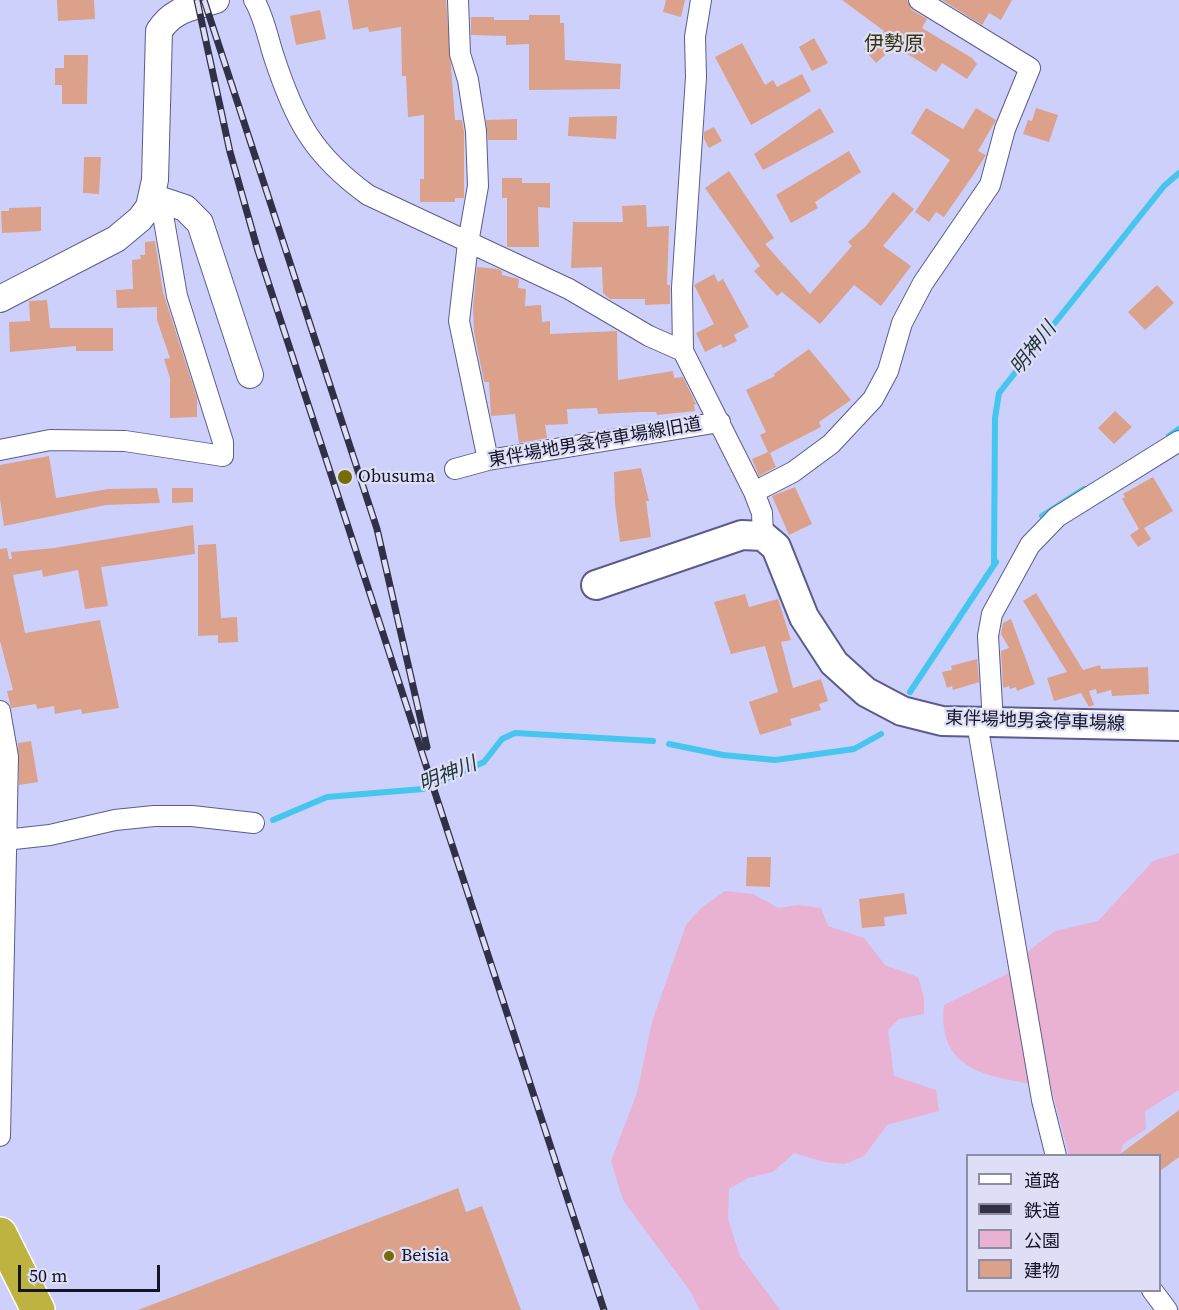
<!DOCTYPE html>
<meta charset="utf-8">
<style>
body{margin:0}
#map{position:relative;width:1179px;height:1310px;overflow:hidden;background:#ced0fc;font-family:"Source Serif 4","Noto Sans JP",serif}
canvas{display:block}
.legend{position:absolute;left:966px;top:1154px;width:195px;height:138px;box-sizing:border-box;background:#dedff6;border:2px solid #8d8ea3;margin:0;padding:8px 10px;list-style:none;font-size:18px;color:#141427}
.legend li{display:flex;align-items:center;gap:12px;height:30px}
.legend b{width:30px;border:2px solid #8d8ea3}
.scale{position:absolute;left:18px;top:1265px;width:142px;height:27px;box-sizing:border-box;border:3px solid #141427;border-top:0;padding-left:8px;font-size:18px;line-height:21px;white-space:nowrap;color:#141427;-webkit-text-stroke:4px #dedff6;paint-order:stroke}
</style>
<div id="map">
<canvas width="1179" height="1310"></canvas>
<ul class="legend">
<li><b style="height:8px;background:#fff"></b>道路</li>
<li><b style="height:8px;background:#303047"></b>鉄道</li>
<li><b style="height:16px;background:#e9b1d2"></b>公園</li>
<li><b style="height:16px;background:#dba18a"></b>建物</li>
</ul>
<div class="scale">50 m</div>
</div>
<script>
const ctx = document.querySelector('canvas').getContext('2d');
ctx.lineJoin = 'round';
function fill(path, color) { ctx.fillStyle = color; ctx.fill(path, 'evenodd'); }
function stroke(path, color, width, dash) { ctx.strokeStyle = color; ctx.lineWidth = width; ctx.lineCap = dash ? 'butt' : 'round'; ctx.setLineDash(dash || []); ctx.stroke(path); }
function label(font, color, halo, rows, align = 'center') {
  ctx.font = font + ' "Source Serif 4","Noto Sans JP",serif'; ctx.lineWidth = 4.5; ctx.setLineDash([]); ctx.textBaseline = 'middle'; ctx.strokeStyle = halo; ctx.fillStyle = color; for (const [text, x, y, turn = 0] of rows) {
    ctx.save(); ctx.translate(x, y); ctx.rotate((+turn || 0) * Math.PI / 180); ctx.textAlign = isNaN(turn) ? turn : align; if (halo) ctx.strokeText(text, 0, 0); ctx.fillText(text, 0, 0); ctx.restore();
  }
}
fill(new Path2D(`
 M1179,853V1090L1145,1111L1146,1129L1124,1143L1120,1155H1069L1051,1087C996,1077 936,1076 944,1005L1007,974L1032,948L1055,931L1098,921L1153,861Z
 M725,891L753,894L778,908L798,905L821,908L828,926L864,938L885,965L918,977L924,997V1014L899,1019L888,1030L894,1076L936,1090L939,1111L887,1125L864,1156L845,1164L824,1162L794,1153L773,1172L748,1178L729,1189L728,1219L740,1256L780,1310H700L690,1291L623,1200L611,1161L637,1093L652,1022L686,925L701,908Z`), '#e9b1d2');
stroke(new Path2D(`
 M1169,436L1179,429
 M1042,516L1084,489
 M994,565L995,418L999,393L1164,186L1179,173
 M910,692L996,562
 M669,744L723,755L775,760L854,749L881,734
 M273,820L327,797L423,789L484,762L502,739L515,733L653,741`), '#46c6ee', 6);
fill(new Path2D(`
 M57,0H94L95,19L58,21Z
 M348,0H446L455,120H462L464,132V198H455V202H420V179H424V115L408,117L406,76H402L401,27L369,32L368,27L353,30Z
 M666,0H685L681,17L663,12Z
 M842,0H907L912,10L927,19L922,28L972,58L977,64L967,79L942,63L936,72L895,46L876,63L864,49L884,31Z
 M942,0H1012L1001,20L989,13L982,25Z
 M320,10L326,39L296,45L290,16Z
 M529,15H560V23H564L565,60L621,64L620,89L529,90V44L506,45V36L471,35V17H494V20H529Z
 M814,38L828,63L812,71L799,47Z
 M742,43L765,85L773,80L777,87L802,74L811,91L751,125L715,57Z
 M64,55H88L87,104H62V85H55V68H64Z
 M820,108L834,132L763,170L754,154Z
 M926,108L963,129L976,108L996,120L978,151L986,155L974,174L944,217L936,212L929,222L915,212L950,160L911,133Z
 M1036,108L1058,115L1049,142L1023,134L1028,120L1032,121Z
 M617,116L616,139L568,136L569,117Z
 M517,119V140H488L486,120Z
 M714,127L722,141L709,148L704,139V132Z
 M849,151L861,172L815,202L818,208L791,223L776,195Z
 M84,157H101L99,194L83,193Z
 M729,171L774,238L765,244L810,294L852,246L848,242L866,226L893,192L914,209L883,246L911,266L881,306L854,285L820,324L782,292L777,296L754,271L760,266L705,188Z
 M502,178H522V183H550V208L538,207L539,247H507V198H502Z
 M646,205L647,227L669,226L667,285H670V304L645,305V299H610L603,293L602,267L571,268L573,222H623L622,206Z
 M41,207V231L2,233L1,211H9V208Z
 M155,241L163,292L197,398V417L170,418V378L164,359L170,358L157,320V307L117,308L116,290L133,289L132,260L141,259L140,255H145V242Z
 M477,267L498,269L502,271V275L519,279L518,288L526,289L525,306L541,305L542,322L550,321V334L617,331L618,380L673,371L674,378L683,377L696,404L694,405L695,411L657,415L656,412H641L598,414L597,408L567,409L568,424L545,425L547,438L519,443L515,414L491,416L489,382H484L474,332L473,307Z
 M714,274L718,282L723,279L749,327L734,335L737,341L723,348L721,344L705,352L696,333L714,324L694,285Z
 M1157,285L1174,303L1145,330L1128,312Z
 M47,300L50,328H113V351H76V346L10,352L9,322L30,321L29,301Z
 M809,349L851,400L819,422L821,427L770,453L776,467L759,476L752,459L768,452L760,435L766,432L746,390L775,376L774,374Z
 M1115,411L1132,427L1114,444L1098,428Z
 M49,456L56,498L108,489L157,488L160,503L106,505L4,526L0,499V465Z
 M641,468L649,501H646L651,537L620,542L615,504L614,472Z
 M1153,477L1173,511L1144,528L1151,539L1138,547L1130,535L1139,529L1122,499L1125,497L1123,494Z
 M795,487L812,524L789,535L772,496Z
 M172,488H193V502L172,503Z
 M193,525L195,554L101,567L108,606L85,609L78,570L43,577L42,570L13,575L25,633L100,620L119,708L82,714L81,709L55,714L54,706L37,709L36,704L11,708L7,691L13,690L0,641V549L7,548L9,559H12L11,552L54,548Z
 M216,544L221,618L237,617L238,642L218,643V635L198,636V545Z
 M1036,593L1083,670L1100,665L1101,669L1148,667L1149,694L1112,696L1111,690L1097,694L1096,689L1089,691L1094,705L1089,707L1081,693L1054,701L1047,678L1067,672L1023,601Z
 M745,594L749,607L778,599L791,640L781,642L793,688L821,679L828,701L819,704L821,710L790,719L792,725L760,735L749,702L778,692L765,646L731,654L714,602Z
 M1011,619L1035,684L1017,691L1016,687L1010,689L1009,686L1004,688L1003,686L1001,651L1009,648L1001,634L1003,623Z
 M977,659L979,682L953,690L952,686L947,688L942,672L952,670L951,666Z
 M31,741L38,782L19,785L18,743Z
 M747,857H771L770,887L746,886Z
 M904,893L907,914L884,917L885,926L862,928L859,899Z
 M1179,1110V1157L1160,1171V1155H1119Z
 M458,1188L466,1212L482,1206L521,1310H138Z`), '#dba18a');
const minor = new Path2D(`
 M254,0C264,16 268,39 274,57C295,121 313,155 368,195L569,289L649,336L683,351L754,492L762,513L763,536
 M458,0L460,54L468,80L476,131L478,186L468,243L459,321L488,460
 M683,351L682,288L696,77L695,37L701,0
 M0,450L50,440L125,441L223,456V442L177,296L163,215L152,197
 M455,469L488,460L720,422
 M754,492L793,472L831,444L873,399L888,371L902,323L923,283L990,185L1005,129L1030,68L919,0
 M0,711L8,757L0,1136
 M977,723L1042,1100L1056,1156
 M993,723L988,636L992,614L1030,545L1057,517L1179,441
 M5,840L50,835L115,820L154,816H192L254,823
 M1152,1290L1167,1310`);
const tertiary = new Path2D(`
 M152,197L185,208L200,223L250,375
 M0,299L116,239L140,219L149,207L155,180L159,31C174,8 192,8 216,0`);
const secondary = new Path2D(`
 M596,585L742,535L763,536L776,547L804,617L834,663L866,692L902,711L942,721L1179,726`);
const trunk = new Path2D(`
 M0,1234L38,1310`);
stroke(minor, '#5b5c8c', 22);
stroke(tertiary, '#5b5c8c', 28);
stroke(secondary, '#5b5c8c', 32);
stroke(trunk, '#fff', 36);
stroke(minor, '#fff', 20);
stroke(tertiary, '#fff', 26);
stroke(secondary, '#fff', 28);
stroke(trunk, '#beb240', 33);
const rail = new Path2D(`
 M197,0L230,152L258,251L604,1310
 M204,0L377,529L427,747`);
stroke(rail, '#303047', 7);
stroke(rail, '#dedff6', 4.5, [14]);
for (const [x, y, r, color] of [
 [345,477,8,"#766c06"],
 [389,1256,6,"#766c06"]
]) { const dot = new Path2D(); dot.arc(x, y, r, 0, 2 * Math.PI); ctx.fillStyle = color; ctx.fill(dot); stroke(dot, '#dedff6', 2); }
label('18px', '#141427', '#dedff6', [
 ["東伴場地男衾停車場線旧道",595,443,-10],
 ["東伴場地男衾停車場線",1035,722,2]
]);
label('18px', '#141427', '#dedff6', [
 ["Obusuma",358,477],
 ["Beisia",401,1256]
], 'left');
label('20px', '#383308', '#dedff6', [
 ["伊勢原",894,45]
]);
label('italic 20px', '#1e333b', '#dedff6', [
 ["明神川",1034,349,-52],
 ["明神川",448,775,-22]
]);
</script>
